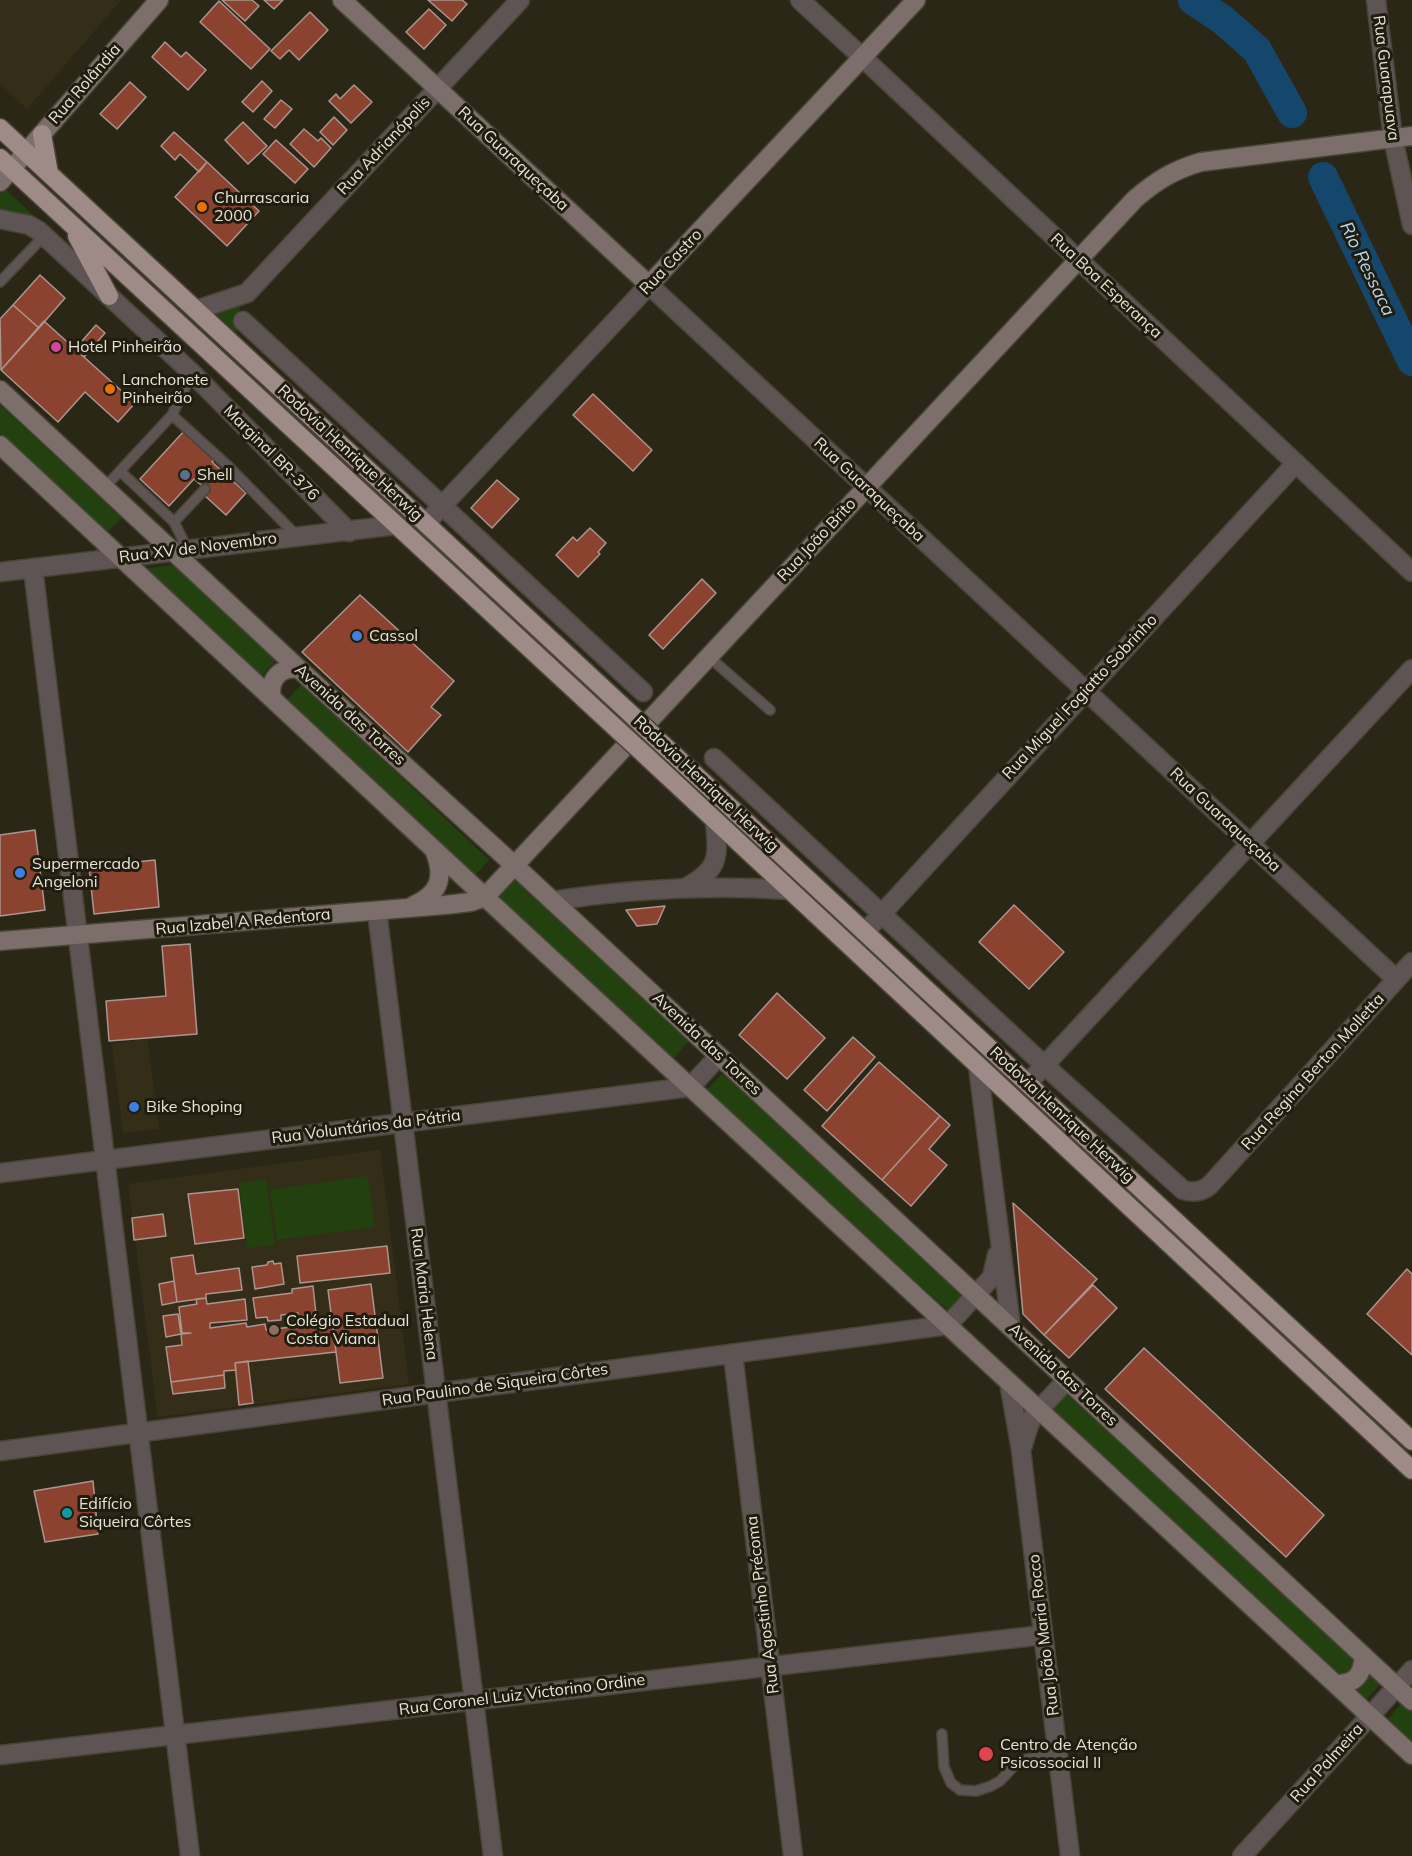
<!DOCTYPE html>
<meta charset="utf-8">
<style>
body{margin:0}
canvas{display:block;background:#2b2717}
</style>
<canvas width="1412" height="1856"></canvas>
<script>
const ctx = document.querySelector('canvas').getContext('2d');
ctx.lineJoin = 'round';
function fill(path, color) { ctx.fillStyle = color; ctx.fill(path, 'evenodd'); }
function stroke(path, color, width, dash) { ctx.strokeStyle = color; ctx.lineWidth = width; ctx.lineCap = dash ? 'butt' : 'round'; ctx.setLineDash(dash || []); ctx.stroke(path); }
function label(font, color, halo, rows, align = 'center') {
  ctx.font = font + ' Mulish,sans-serif'; ctx.lineWidth = 6; ctx.setLineDash([]); ctx.textBaseline = 'middle'; ctx.strokeStyle = halo; ctx.fillStyle = color; for (const [text, x, y, turn = 0] of rows) {
    ctx.save(); ctx.translate(x, y); ctx.rotate((+turn || 0) * Math.PI / 180); ctx.textAlign = isNaN(turn) ? turn : align; if (halo) ctx.strokeText(text, 0, 0); ctx.fillText(text, 0, 0); ctx.restore();
  }
}
fill(new Path2D(`
 M0,0H121L27,109L0,84Z
 M147,1039L159,1129L123,1133L112,1044Z
 M380,1150L409,1384L158,1417L128,1184Z`), '#342d17');
fill(new Path2D(`
 M5,189L36,218L16,213H0V195Z
 M241,300L236,333L212,310Z
 M0,405L122,518L107,532L0,433Z
 M173,565L275,661L259,679L142,569Z
 M302,684L489,860L472,878L284,703Z
 M514,879L689,1041L672,1060L495,895Z
 M722,1074L733,1082L963,1297L949,1311L705,1092Z
 M368,1176L375,1227L277,1240L270,1190Z
 M266,1179L275,1245L247,1248L239,1183Z
 M1065,1393L1358,1660L1353,1673L1338,1677L1051,1408Z
 M1369,1670L1382,1682L1365,1701L1351,1688Z
 M1403,1702L1412,1711V1748L1385,1722Z`), '#22410f');
stroke(new Path2D(`
 M1193,0L1223,20L1257,50L1292,113
 M1323,177L1412,361`), '#15476d', 30);
const building = new Path2D(`
 M222,0H252L259,6L245,21Z
 M264,0H283L274,9Z
 M428,0H462L467,4L452,21Z
 M219,1L270,49L251,69L200,22Z
 M429,9L446,25L424,49L406,32Z
 M310,12L328,30L299,60L289,50L280,59L271,51Z
 M165,42L181,57L186,52L206,70L188,90L152,57Z
 M262,81L272,91L253,112L242,102Z
 M130,82L146,97L117,129L100,114Z
 M354,85L372,102L351,123L329,101L336,94L340,99Z
 M281,100L292,109L275,128L264,119Z
 M334,117L347,130L333,145L320,132Z
 M243,122L267,146L248,164L225,140Z
 M304,129L318,141L321,138L331,148L314,167L290,144Z
 M174,132L207,162L199,172L180,154L175,160L161,146Z
 M276,140L308,169L295,183L263,154Z
 M207,162L259,211L227,246L175,197Z
 M40,275L65,298L39,328L13,305Z
 M13,305L39,328L1,370L0,319Z
 M44,321L135,403L118,422L85,392L58,422L1,370Z
 M96,325L105,333L84,357L75,349Z
 M593,394L652,450L633,471L573,415Z
 M185,430L215,458L212,462L246,493L226,515L204,495L208,491L194,479L169,506L140,479Z
 M497,480L519,499L492,528L471,508Z
 M590,528L606,543L598,552L600,554L578,577L556,555L573,537L577,541Z
 M702,579L716,593L663,649L649,635Z
 M360,595L454,681L431,707L441,715L408,752L302,652Z
 M35,830L45,910L0,916V835Z
 M155,860L159,907L94,914L89,867Z
 M1014,905L1064,952L1029,989L979,942Z
 M665,906L657,924L637,926L626,910Z
 M190,944L197,1034L109,1041L106,1001L166,996L162,946Z
 M777,993L825,1038L787,1079L739,1035Z
 M853,1037L875,1057L827,1111L804,1090Z
 M879,1062L940,1116L882,1180L822,1126Z
 M940,1116L950,1125L929,1149L947,1165L911,1206L882,1180Z
 M238,1189L244,1238L195,1244L188,1194Z
 M1013,1203L1097,1279L1044,1335L1023,1314Z
 M163,1214L166,1236L134,1240L132,1218Z
 M387,1246L390,1273L300,1283L297,1256Z
 M193,1255L196,1274L239,1268L242,1290L206,1294V1298L177,1302L171,1258Z
 M273,1261L274,1264L281,1263L284,1284L255,1289L252,1267L267,1265L268,1262Z
 M1407,1269L1412,1274V1355L1367,1314Z
 M174,1281L177,1302L162,1305L159,1284Z
 M371,1284L383,1378L340,1383L328,1290Z
 M1093,1285L1117,1308L1069,1358L1044,1335Z
 M313,1286L316,1314L298,1316V1313L281,1315V1320L268,1321L267,1317L256,1318L253,1298L292,1293V1289Z
 M206,1298L207,1304L245,1299L247,1320L210,1323V1328L246,1323L247,1327L265,1324L266,1330L317,1324V1327L333,1326L336,1352L235,1363L236,1370L224,1371V1375L171,1382L166,1347L182,1345L181,1334L191,1333H182L179,1307L197,1304L196,1299Z
 M178,1314L181,1334L166,1337L163,1316Z
 M1144,1348L1324,1515L1286,1557L1105,1389Z
 M248,1361L253,1403L239,1405L235,1363Z
 M224,1375L225,1388L173,1394L171,1382Z
 M93,1481L98,1534L45,1542L34,1491Z`);
fill(building, '#8b432f');
stroke(building, '#ab958f', 1.5);
const service = new Path2D(`
 M0,282L44,236
 M172,415L227,465L297,536
 M120,471L174,522
 M105,487L172,415L192,373
 M188,550L174,522L205,489
 M709,657L770,710
 M942,1734L944,1767L951,1783L960,1790L976,1791L991,1786L1000,1781L1015,1765L1027,1759L1058,1751`);
const minor = new Path2D(`
 M1376,0L1393,138L1412,225
 M862,57L1412,572
 M0,219L29,225L39,231L192,373L349,532
 M196,310L247,293L520,0
 M243,321L643,692
 M426,523L649,285L1396,979
 M714,758L1044,1065L1183,1190C1193,1193 1202,1192 1210,1185L1412,962
 M687,887C721,868 718,856 715,821
 M552,901C630,889 710,885 789,890
 M377,911L493,1856
 M865,932L1296,463
 M978,1066L1011,1327
 M1028,1083L1412,669
 M948,1325L992,1277L997,1255
 M733,1354L793,1856
 M1009,1382L1021,1450L1070,1856
 M1022,1448L1028,1428L1033,1416L1067,1380
 M0,1755L1043,1635`);
const tertiary = new Path2D(`
 M800,0L862,57
 M33,568L190,1856
 M0,572L396,525
 M0,1173L690,1087L719,1056
 M0,1451L948,1325
 M1242,1856L1412,1670`);
const secondary = new Path2D(`
 M342,0L649,285L916,0
 M0,182L159,0
 M0,390L299,669L514,865L1412,1701
 M0,445L515,925L1412,1755
 M272,698C268,680 280,666 299,669
 M414,905C440,894 445,876 434,850
 M0,941L445,905L471,902L485,897L1135,199C1157,180 1174,170 1201,162L1412,136
 M1336,1684C1356,1684 1362,1675 1364,1656`);
const trunk = new Path2D(`
 M0,128L633,716
 M42,134L49,173
 M0,158L619,731
 M77,236L109,296
 M657,739L1412,1441
 M644,754L1412,1470`);
stroke(service, '#494536', 12);
stroke(minor, '#494536', 21);
stroke(tertiary, '#494536', 21);
stroke(secondary, '#494536', 21);
stroke(trunk, '#494536', 21);
stroke(service, '#5e5453', 9);
stroke(minor, '#5e5453', 18);
stroke(tertiary, '#5e5453', 18);
stroke(secondary, '#7c6e6b', 18);
stroke(trunk, '#9e8a86', 18);
const trunkBridge = new Path2D(`
 M633,716L657,739
 M619,731L644,754`);
stroke(trunkBridge, '#494536', 21, []);
stroke(trunkBridge, '#9e8a86', 18);
for (const [x, y, r, color] of [
 [202,207,6,"#e8710a"],
 [56,347,6,"#d1479c"],
 [110,389,6,"#e8710a"],
 [185,475,6,"#5c6f8a"],
 [357,636,6,"#3f7fe0"],
 [20,873,6,"#3f7fe0"],
 [134,1107,6,"#3f7fe0"],
 [274,1330,6,"#8d6e63"],
 [67,1513,6,"#0f9aa8"],
 [986,1754,8,"#e0444e"]
]) { const dot = new Path2D(); dot.arc(x, y, r, 0, 2 * Math.PI); ctx.fillStyle = color; ctx.fill(dot); stroke(dot, '#211d0e', 2); }
label('16px', '#e6e4d9', '#211d0e', [
 ["Rua Guarapuava",1386,78,83],
 ["Rua Rolândia",85,84,-49],
 ["Rua Adrianópolis",384,146,-47],
 ["Rua Guaraqueçaba",513,159,43],
 ["Rua Castro",671,262,-47],
 ["Rua Boa Esperança",1106,286,43],
 ["Marginal BR-376",271,453,45],
 ["Rodovia Henrique Herwig",350,453,43],
 ["Rua Guaraqueçaba",869,490,43],
 ["Rua João Brito",817,540,-47],
 ["Rua XV de Novembro",198,548,-7],
 ["Rua Miguel Fogiatto Sobrinho",1080,697,-47],
 ["Avenida das Torres",350,715,42],
 ["Rodovia Henrique Herwig",706,784,43],
 ["Rua Guaraqueçaba",1225,820,43],
 ["Rua Izabel A Redentora",243,922,-5],
 ["Avenida das Torres",707,1044,43],
 ["Rua Regina Berton Molletta",1313,1072,-48],
 ["Rodovia Henrique Herwig",1062,1115,43],
 ["Rua Voluntários da Pátria",366,1127,-7],
 ["Rua Maria Helena",424,1294,83],
 ["Avenida das Torres",1063,1375,43],
 ["Rua Paulino de Siqueira Côrtes",495,1385,-8],
 ["Rua Agostinho Précoma",763,1605,-97],
 ["Rua João Maria Rocco",1044,1635,-97],
 ["Rua Coronel Luiz Victorino Ordine",522,1695,-7],
 ["Rua Palmeira",1327,1763,-48]
]);
label('16px', '#e6e4d9', '#211d0e', [
 ["Churrascaria",214,198],
 ["2000",214,216],
 ["Hotel Pinheirão",68,347],
 ["Lanchonete",122,380],
 ["Pinheirão",122,398],
 ["Shell",197,475],
 ["Cassol",369,636],
 ["Supermercado",32,864],
 ["Angeloni",32,882],
 ["Bike Shoping",146,1107],
 ["Colégio Estadual",286,1321],
 ["Costa Viana",286,1339],
 ["Edifício",79,1504],
 ["Siqueira Côrtes",79,1522],
 ["Centro de Atenção",1000,1745],
 ["Psicossocial II",1000,1763]
], 'left');
label('italic 18px', '#b7d8f5', '#211d0e', [
 ["Rio Ressaca",1367,269,64]
]);
</script>
